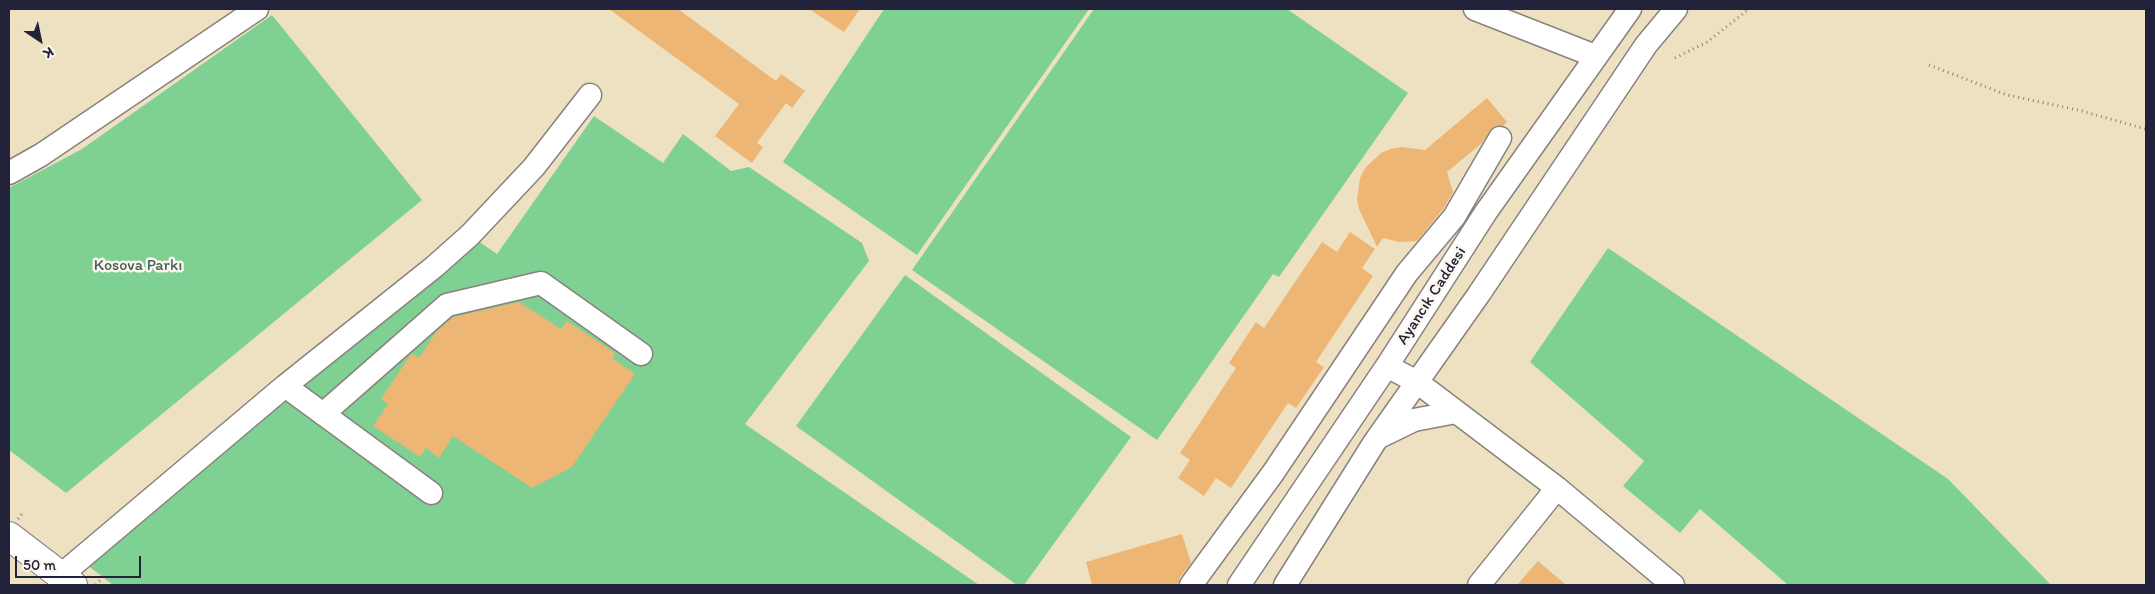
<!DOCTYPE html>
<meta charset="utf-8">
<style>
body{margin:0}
#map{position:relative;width:2155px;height:594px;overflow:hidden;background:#eee1c1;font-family:Itim,sans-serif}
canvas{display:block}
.frame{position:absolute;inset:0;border:10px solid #22223b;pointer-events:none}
.north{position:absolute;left:15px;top:15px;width:50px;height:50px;-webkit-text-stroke:4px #fbf7ec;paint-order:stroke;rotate:146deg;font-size:14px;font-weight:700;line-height:20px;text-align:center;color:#22223b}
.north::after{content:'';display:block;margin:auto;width:18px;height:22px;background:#22223b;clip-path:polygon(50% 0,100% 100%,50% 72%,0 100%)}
.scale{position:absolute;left:15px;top:556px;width:126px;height:22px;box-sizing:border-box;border:2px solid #22223b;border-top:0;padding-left:6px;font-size:15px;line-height:18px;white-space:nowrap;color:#22223b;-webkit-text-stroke:4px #fbf7ec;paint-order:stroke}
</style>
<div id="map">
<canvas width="2155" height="594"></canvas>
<div class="frame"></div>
<div class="north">K</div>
<div class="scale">50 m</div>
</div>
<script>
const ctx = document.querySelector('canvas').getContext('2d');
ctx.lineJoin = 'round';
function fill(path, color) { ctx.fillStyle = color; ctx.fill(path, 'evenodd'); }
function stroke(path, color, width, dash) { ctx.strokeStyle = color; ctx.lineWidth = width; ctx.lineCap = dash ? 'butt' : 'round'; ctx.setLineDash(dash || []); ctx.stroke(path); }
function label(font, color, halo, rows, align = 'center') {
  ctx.font = font + ' Itim,sans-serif'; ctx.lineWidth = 5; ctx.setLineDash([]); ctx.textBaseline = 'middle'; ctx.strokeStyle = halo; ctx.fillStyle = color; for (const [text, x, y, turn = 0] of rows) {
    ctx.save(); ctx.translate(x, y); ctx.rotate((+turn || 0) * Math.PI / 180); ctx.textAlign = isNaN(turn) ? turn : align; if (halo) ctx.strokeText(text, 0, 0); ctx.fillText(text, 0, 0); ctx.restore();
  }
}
fill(new Path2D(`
 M884,9H1089L917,255L783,162Z
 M1094,9H1287L1408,93L1279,277L1273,274L1157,440L912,270Z
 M272,15L422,200L66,493L9,450V188L82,149Z
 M594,116L663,163L683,134L731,171L749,167L862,243L869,261L745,424L979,585H113L82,561L478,241L497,254Z
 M1608,248L1948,479L2051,585H1788L1700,509L1680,533L1623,486L1644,461L1530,362Z
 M905,275L1131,437L1024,585H1017L796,426Z`), '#7ed193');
fill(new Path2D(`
 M609,9H678L776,81L781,74L805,91L792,108L786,103L757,143L763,147L752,163L715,136L739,104Z
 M809,9H860L844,32Z
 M1487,98L1507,122L1503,126L1493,127L1482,143L1447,172L1453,192L1443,209L1417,241L1399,242L1383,238L1377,247L1359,209L1357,199L1360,178L1365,168L1381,153L1391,149L1401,147L1425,150Z
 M1350,232L1375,249L1362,268L1373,276L1316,362L1324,367L1296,408L1288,403L1231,488L1216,478L1204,496L1178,478L1190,460L1180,453L1236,368L1229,363L1256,322L1264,328L1322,242L1337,252Z
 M519,302L561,329L567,321L615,353L612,358L635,374L572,467L532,488L453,436L439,458L426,448L420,457L373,426L388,404L381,399L411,354L412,353L419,358L436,332L453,317Z
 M1182,534L1191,563L1180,577L1178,585H1092L1086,562Z
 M1538,561L1566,585H1517Z`), '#edb675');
const minor = new Path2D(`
 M1475,9L1595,56
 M9,173L41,155L257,9
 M1387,366L1417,382L1557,488L1673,585
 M285,386L431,493
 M323,414L447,305L541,283L641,354
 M1379,437L1414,420L1456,412
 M60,576L285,386L434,267L470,235L534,167L590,95
 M1191,585L1273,473L1407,273L1454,217L1500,138
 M1239,585L1387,366L1486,212L1630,9
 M1285,585L1374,443L1479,294L1646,45L1676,9
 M1479,585L1557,488`);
const major = new Path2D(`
 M9,536L73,585`);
stroke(minor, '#88827e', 25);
stroke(major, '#88827e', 30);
stroke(new Path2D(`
 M1675,58L1707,42L1749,9
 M1929,65L2007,95L2078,110L2146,129
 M18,519L24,511
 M96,585L102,578`), '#88827e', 3, [1, 4]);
stroke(minor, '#fff', 22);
stroke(major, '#fff', 28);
label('16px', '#425f5a', '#fbf7ec', [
 ["Kosova Parkı",138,266]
]);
label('16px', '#22223b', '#fbf7ec', [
 ["Ayancık Caddesi",1432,296,-57]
]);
</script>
